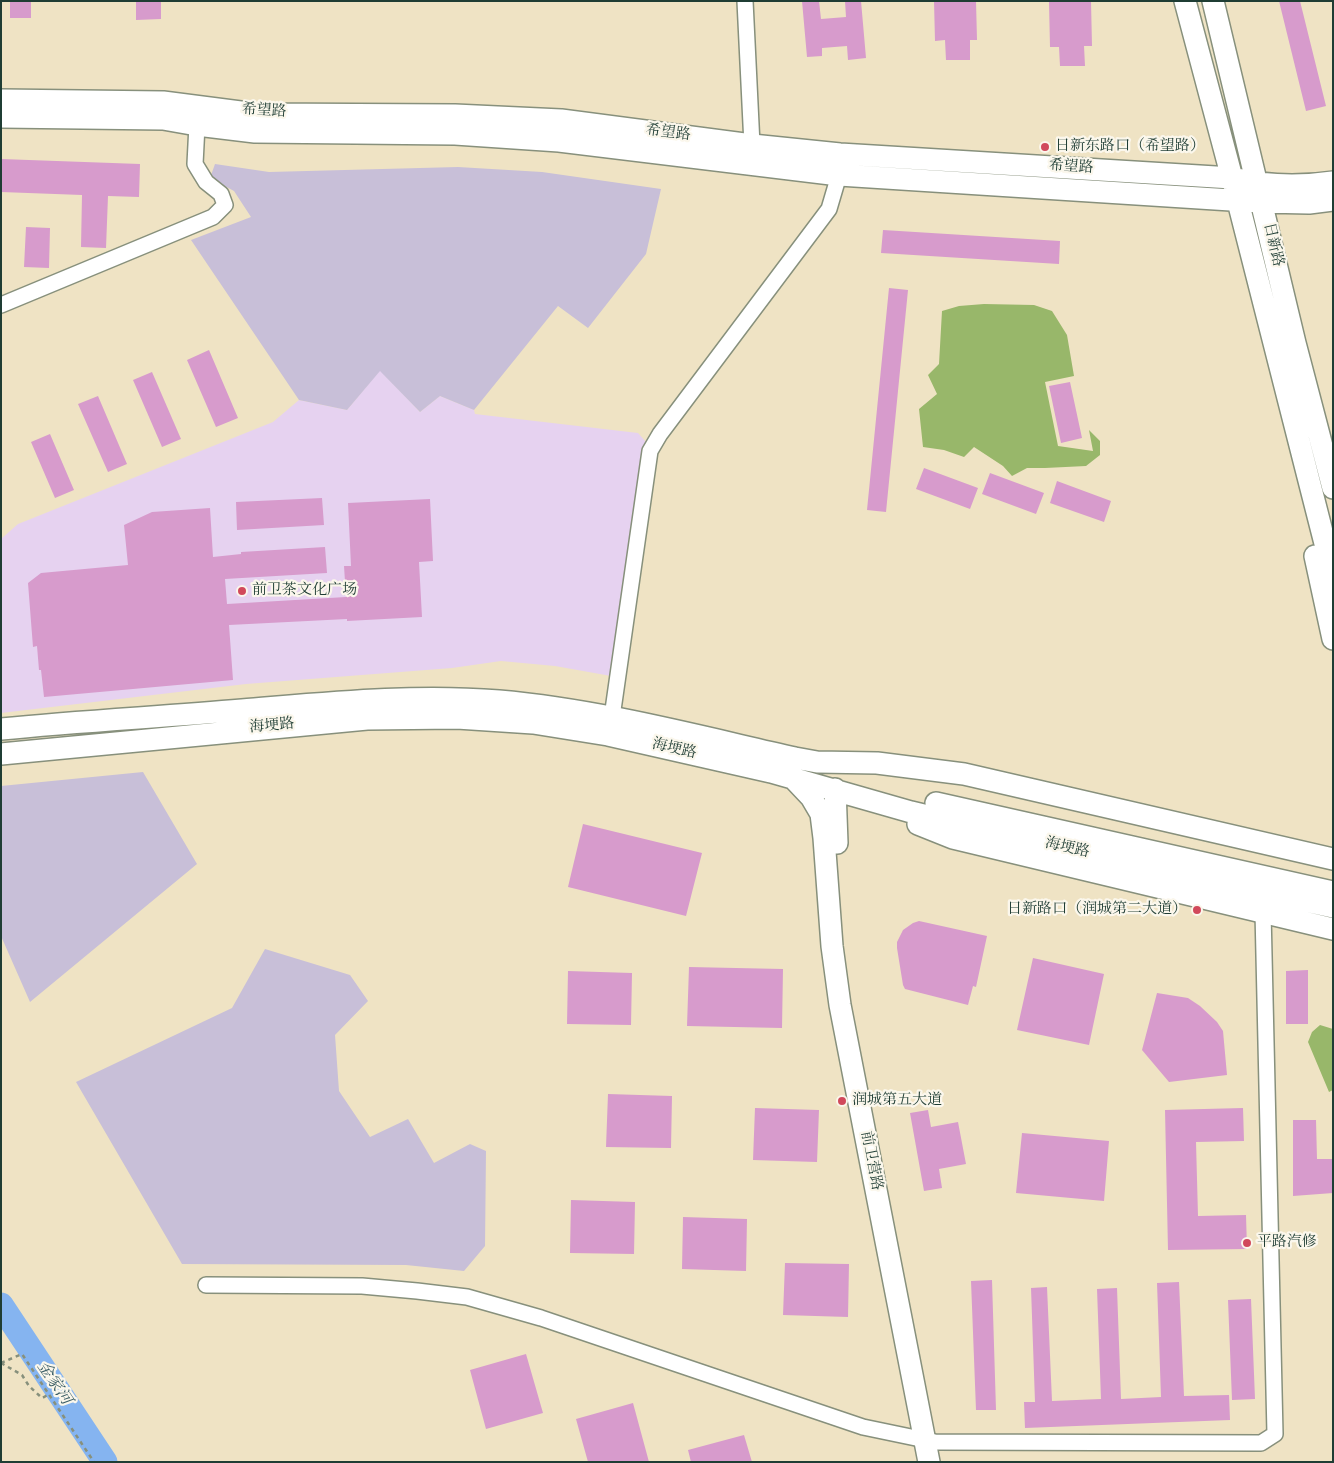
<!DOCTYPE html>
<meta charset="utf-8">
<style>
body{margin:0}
#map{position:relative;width:1334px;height:1463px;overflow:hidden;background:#efe3c4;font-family:"Sorts Mill Goudy",serif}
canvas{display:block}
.frame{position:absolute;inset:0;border:2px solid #1f3d34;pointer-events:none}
</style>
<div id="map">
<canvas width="1334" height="1463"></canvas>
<div class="frame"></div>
</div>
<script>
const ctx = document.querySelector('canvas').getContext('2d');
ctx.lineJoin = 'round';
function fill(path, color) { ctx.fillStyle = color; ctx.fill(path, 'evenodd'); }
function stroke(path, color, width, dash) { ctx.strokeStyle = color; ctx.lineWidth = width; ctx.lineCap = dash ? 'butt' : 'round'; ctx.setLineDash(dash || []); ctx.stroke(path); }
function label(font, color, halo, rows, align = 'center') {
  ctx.font = font + ' "Sorts Mill Goudy","Noto Serif SC",serif'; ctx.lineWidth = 4.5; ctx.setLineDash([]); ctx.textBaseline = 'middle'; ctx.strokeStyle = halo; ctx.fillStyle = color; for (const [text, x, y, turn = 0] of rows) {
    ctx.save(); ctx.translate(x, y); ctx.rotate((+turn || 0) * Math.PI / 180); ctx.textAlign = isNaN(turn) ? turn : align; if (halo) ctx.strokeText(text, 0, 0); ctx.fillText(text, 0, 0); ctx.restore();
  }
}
fill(new Path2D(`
 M380,370L420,412L440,396L474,410L475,414L638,433L646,442L611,676L555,666L501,661L452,668L246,684L1,713V539L18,524L273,422L299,400L347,410Z`), '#e6d2f0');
fill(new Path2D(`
 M215,164L269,172L458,167L542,172L661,189L646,254L588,328L558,306L474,410L440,396L420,412L380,371L347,410L299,400L191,240L251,217L234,191L210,178Z
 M143,772L197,864L30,1002L1,936V786Z
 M265,949L350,975L368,1001L335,1035L339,1091L370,1137L408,1119L434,1163L470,1144L486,1151L485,1246L464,1271L406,1265L182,1264L76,1082L232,1008Z`), '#c8bfd8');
fill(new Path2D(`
 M984,304L1034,305L1052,311L1067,335L1074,376L1045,382L1058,446L1093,451L1089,430L1100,441V455L1086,466L1045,468H1027L1012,476L1003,466L974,447L964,457L944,450L923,447L919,409L937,394L928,375L939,364L942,311L959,306Z
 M1320,1025L1333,1029V1090L1329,1092L1308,1042L1312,1032Z`), '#98b76a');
stroke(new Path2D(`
 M1,1305L105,1462`), '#85b4f0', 25);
fill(new Path2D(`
 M10,1H31V18H10Z
 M136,1H161V19L136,20Z
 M802,1H819L821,19L846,17L845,1H861L866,58L848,60L847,46L822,48V56L807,57Z
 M934,1H976L977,40H970V60H946L945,40L935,41Z
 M1058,1H1091L1092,46H1084L1085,66H1060L1059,47H1050L1049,2Z
 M1279,1H1300L1326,106L1306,111Z
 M1,159L140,164L139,197L108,196L106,248L81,247L82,195L1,192Z
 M26,227L50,228L49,268L24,267Z
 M883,230L1060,241L1059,264L881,253Z
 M889,288L908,290L886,512L867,510Z
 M209,350L238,418L216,427L187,360Z
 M152,372L181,439L162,447L133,380Z
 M1070,382L1082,438L1061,443L1049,386Z
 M98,396L127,464L108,472L78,404Z
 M50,434L74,490L55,498L31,442Z
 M924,468L978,488L970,509L916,489Z
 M990,473L1044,493L1036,514L982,494Z
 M1057,481L1111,501L1104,522L1050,503Z
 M322,498L324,525L237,530L236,502Z
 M430,499L433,561L419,562L422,617L347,621V619L229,625L233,680L44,697L41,670H39L37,646L33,647L28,583L41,573L128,565L124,525L152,512L210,508L213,557L241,554V552L325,547L327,573L225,579L227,604L346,597L344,566H351L348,503Z
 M583,824L702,853L686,916L568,887Z
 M919,921L987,936L976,987L973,986L968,1005L905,989L903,985L897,948V942L903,930L913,923Z
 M1033,958L1104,974L1089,1045L1017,1030Z
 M689,967L783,969L782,1028L687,1026Z
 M1308,970V1024H1286V971Z
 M568,971L632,973L631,1025L567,1024Z
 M1157,993L1188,998L1200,1006L1217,1022L1223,1031L1227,1075L1169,1082L1142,1050Z
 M608,1094L672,1096L671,1148L606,1147Z
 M755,1108L819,1110L817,1162L753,1160Z
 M1243,1108L1244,1141L1196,1142L1198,1216L1246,1215L1247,1249L1168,1250L1165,1110Z
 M928,1110L931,1127L958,1122L966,1164L939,1169L942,1188L924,1191L910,1113Z
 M1293,1120H1316L1317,1159H1333V1193L1293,1196Z
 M1022,1133L1109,1141L1104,1201L1016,1193Z
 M571,1200L635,1202L634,1254L570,1253Z
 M683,1217L747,1219L746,1271L682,1269Z
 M785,1263L849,1264L848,1317L783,1315Z
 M992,1280L996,1410H976L971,1281Z
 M1179,1282L1184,1396L1229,1395L1230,1420L1025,1428L1024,1402H1035L1031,1288L1047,1287L1052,1401L1101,1399L1097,1289L1117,1288L1121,1399L1161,1397L1157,1283Z
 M1251,1299L1255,1399L1232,1400L1228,1300Z
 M526,1354L543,1413L486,1429L470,1370Z
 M633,1403L649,1462H588L576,1419Z
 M744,1435L752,1462H691L688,1450Z`), '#d79bcc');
const street = new Path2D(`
 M745,1L752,145L751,154
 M1,305L213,217L225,205L221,194L206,182L195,164L197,125
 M612,717L650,451L660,434L829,209L839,175
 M206,1285L362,1286L417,1291L467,1297L541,1318L863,1427L935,1442L1261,1443L1275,1434L1263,912`);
const secondary = new Path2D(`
 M1185,1L1232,178L1333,575
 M1213,1L1295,343L1333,488
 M1,100L163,102L256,114L455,115L561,120L752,145L840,154L1232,178C1265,186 1299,187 1333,182
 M1,117L163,119L197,125L255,132L455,134L559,141L839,175L1262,202L1309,203L1333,200
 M1315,556L1333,639
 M1,729C81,721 162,717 242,710C328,703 413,694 499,701C600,710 697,736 795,758L817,762L877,763L964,774L1333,859
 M1,754L367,719L457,718L533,723L608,735L771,772L911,812L1028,840L1333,907
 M793,778L811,797L821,814L824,838L832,946L840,1005L929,1462
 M835,789L837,843
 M936,803L1333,892
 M918,824L953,838L1333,929`);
stroke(street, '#87907c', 18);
stroke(secondary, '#87907c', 24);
stroke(new Path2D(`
 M1,1363L22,1354L94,1462
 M1,1363L22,1375L29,1386L42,1398L50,1394`), '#87907c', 2.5, [4, 4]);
stroke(street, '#fff', 15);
stroke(secondary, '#fff', 21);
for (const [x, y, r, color] of [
 [1045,147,5,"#d1495b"],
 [242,591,5,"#d1495b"],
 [1197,910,5,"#d1495b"],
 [842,1101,5,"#d1495b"],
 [1247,1243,5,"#d1495b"]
]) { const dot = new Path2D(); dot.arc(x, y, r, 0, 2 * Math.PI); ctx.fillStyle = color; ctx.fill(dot); stroke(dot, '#fbf7ec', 2); }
label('15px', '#1f3d34', '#fbf7ec', [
 ["希望路",264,112,3],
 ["希望路",668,134,7],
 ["希望路",1071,168,4],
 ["日新路",1272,245,77],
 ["海埂路",272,727,-5],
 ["海埂路",674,750,13],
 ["海埂路",1067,849,13],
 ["前卫营路",870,1161,79]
]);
label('15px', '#1f3d34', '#fbf7ec', [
 ["日新东路口（希望路）",1055,147],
 ["前卫茶文化广场",252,591],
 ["日新路口（润城第二大道）",1187,910,"right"],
 ["润城第五大道",852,1101],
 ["平路汽修",1257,1243]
], 'left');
label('italic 16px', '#385b63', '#fbf7ec', [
 ["金家河",53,1384,56]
]);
</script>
